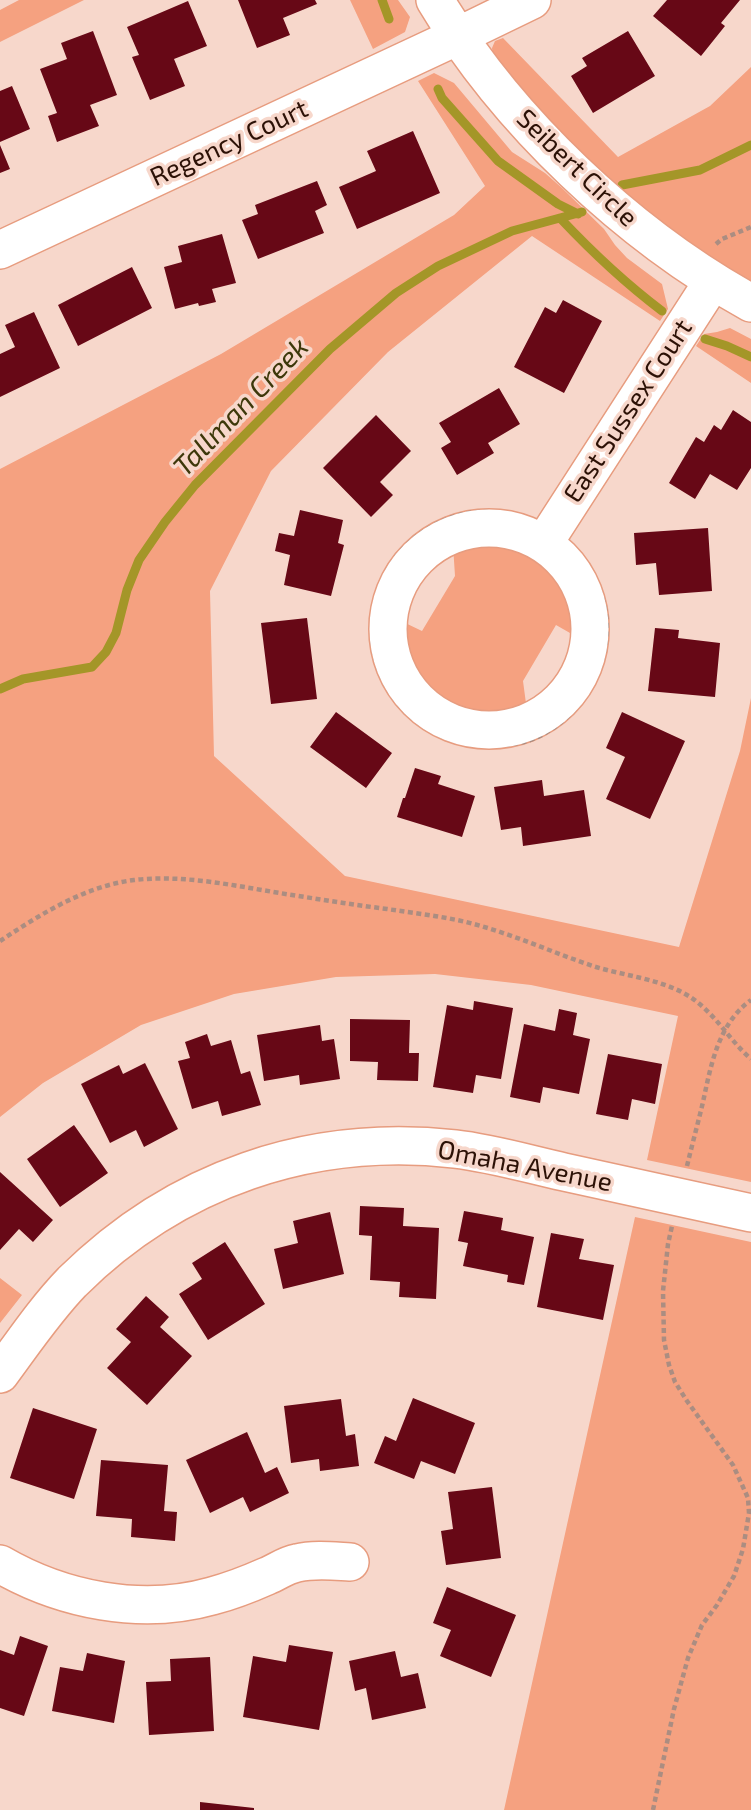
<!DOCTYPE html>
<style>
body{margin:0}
canvas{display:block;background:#f7d7cb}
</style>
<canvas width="751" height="1810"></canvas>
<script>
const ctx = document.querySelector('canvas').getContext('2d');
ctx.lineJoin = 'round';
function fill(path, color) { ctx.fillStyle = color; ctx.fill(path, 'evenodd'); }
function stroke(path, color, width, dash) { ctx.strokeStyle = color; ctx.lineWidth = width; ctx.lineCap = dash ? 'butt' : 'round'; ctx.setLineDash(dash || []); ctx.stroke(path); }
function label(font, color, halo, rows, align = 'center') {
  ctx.font = font + ' "Exo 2",sans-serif'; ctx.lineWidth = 7; ctx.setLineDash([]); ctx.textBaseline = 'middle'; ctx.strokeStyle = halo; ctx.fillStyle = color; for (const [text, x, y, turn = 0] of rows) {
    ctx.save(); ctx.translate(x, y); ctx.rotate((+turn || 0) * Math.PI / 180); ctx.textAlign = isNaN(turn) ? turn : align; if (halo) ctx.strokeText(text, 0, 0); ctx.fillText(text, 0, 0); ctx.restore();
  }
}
fill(new Path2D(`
 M19,0H84L0,42V10Z
 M350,0H398L410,17L405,32L373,49Z
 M503,38L618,157L710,106L751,67V284C733,272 715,261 697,249C622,197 550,126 493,55L492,48L495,41Z
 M434,73L454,83L512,152L545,173L562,188L604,229L615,245L627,258L662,284L668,309L660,321L532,236L388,352L271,471L210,591L214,756L345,876L679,947L740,751L751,698V1182L647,1160L678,1016L531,985L435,974L336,977L234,994L141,1025L43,1083L0,1117V469L221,354L454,215L485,186L418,81Z
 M730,328L751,339V383L696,346L704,334L717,332Z
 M488,535C501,537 515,537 526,542C551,554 595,610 577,637L556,625L523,681L527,711C478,731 424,712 404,662C398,648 395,634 399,620L422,631L455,576L453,545L472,537Z
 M635,1217L751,1242V1810H504Z
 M0,1278L22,1295L0,1323Z`), '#f5a180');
stroke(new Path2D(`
 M382,0L389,19
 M438,89L442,98L498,161L558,204L578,214
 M622,185L700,170L751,145
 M560,218C592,252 625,283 662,311
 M705,339L727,346L751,357
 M0,689L23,679L92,667L106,652L116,633L127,590L139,560L165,522L195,485L330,349L396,293L438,266L512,231L582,212`), '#a49628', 9);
fill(new Path2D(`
 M238,0H315L317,4L283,18L290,35L257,48Z
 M667,0H740L721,23L725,26L701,56L653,16Z
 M188,1L207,46L174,59L185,86L150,100L132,57L139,55L127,27Z
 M93,31L117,95L90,105L99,126L57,142L48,116L57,113L40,69L67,59L61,43Z
 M628,31L655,76L593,113L571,76L587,66L582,58Z
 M12,86L30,129L0,142V91Z
 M413,131L440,193L357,229L339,187L376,171L367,151Z
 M0,145L10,169L0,173Z
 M317,181L327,205L315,211L324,233L258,259L242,220L258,214L255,205Z
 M222,234L236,283L212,289L216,302L199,306L198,303L175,309L164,267L182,262L178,246Z
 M132,267L152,308L78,346L58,305Z
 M563,300L602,321L564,393L514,367L545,307L556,313Z
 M34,312L60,368L0,397V354L15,347L5,325Z
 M499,388L520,424L488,443L494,453L457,475L441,448L451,442L439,423Z
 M733,410L751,422V468L737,490L710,474L695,499L669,483L696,437L704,442L714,425L721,430Z
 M376,415L411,451L380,482L393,495L371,517L323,468Z
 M300,510L343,520L338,543L344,545L331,596L284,585L290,555L275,551L279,533L294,536Z
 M708,528L712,591L659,595L656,563L636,565L634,533Z
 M307,618L317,699L271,704L261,623Z
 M655,628L679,630L678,638L720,643L715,697L648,691Z
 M336,712L392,753L366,788L310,747Z
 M622,712L685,741L650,819L606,799L625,757L606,748Z
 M415,768L441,776L438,784L475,796L462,837L397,817L403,798H405Z
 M542,780L544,796L584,790L591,836L523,846L521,827L501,830L494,787Z
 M474,1001L513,1008L501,1079L476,1075L473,1093L433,1087L447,1005L473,1010Z
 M559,1009L577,1013L573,1035L590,1039L579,1094L543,1087L540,1103L510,1097L524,1024L555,1031Z
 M350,1019L410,1020L409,1053H419L418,1081L377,1080L378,1062L350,1061Z
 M320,1025L322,1041L334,1039L340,1079L300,1085L299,1075L264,1081L257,1035Z
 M207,1034L211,1046L231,1040L241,1074L250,1071L261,1105L222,1116L218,1101L192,1109L178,1061L190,1058L185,1042Z
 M608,1054L662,1064L655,1104L632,1099L628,1120L596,1114Z
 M145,1063L178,1129L144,1147L136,1130L110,1143L81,1084L119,1065L123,1074Z
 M74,1125L108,1173L60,1207L27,1159Z
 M0,1172L53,1220L33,1242L19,1229L0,1250Z
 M360,1206L404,1208L403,1226L439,1228L436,1299L399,1297L400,1282L370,1280L372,1236L359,1235Z
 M464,1211L503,1218L501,1230L534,1237L524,1285L507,1282L508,1275L463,1266L468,1243L458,1241Z
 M330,1212L344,1274L283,1289L274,1249L298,1243L293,1221Z
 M551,1233L584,1239L579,1259L614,1265L603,1320L537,1307Z
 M225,1242L265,1304L208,1340L179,1294L202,1279L192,1263Z
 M146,1296L169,1317L160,1327L192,1356L147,1405L107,1368L131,1342L116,1329Z
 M413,1398L475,1423L455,1474L421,1461L414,1479L374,1463L385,1436L396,1441Z
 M341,1399L346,1436L355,1434L359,1466L320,1471L319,1459L291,1463L284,1406Z
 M33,1408L97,1429L74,1499L10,1478Z
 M247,1432L265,1473L277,1467L289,1493L250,1512L243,1497L210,1513L186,1460Z
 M101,1460L168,1465L164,1511L177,1512L175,1541L131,1537L132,1519L96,1516Z
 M492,1487L501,1558L446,1565L441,1531L453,1529L448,1492Z
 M447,1587L516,1615L491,1677L440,1656L451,1630L433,1623Z
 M20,1636L48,1646L24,1716L0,1708V1650L14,1655Z
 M289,1645L333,1652L319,1730L243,1717L253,1656L286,1662Z
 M395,1651L401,1677L418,1673L426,1708L372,1720L366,1688L355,1691L349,1661Z
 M87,1653L125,1661L114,1723L52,1711L60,1667L83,1671Z
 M210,1657L214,1731L149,1735L146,1682L171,1681L170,1659Z
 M200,1802L254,1808V1810H200Z`), '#670816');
const minor = new Path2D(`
 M435,0C507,121 628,235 751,303
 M0,250L458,36L532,0
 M388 629a101 101 0 1 1 202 0a101 101 0 1 1-202 0Z
 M544,543L713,281
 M0,1374C23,1343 45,1310 72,1282C176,1179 310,1133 455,1149C491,1153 528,1164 564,1172C626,1186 689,1199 751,1213
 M0,1564C62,1600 141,1616 212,1596C231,1591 249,1584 267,1576C277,1572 286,1565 297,1563C314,1559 332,1561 350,1562`);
stroke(minor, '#e79c7f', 40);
stroke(new Path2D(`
 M716,244L722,239L751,227
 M522,517C510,515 498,512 486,512C452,511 418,530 398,555C376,583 367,621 375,656C389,714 442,751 502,745C513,744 523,743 533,739C582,719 615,660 605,609C601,588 589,569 577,552
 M0,941C41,914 85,886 134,880C187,874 240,887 292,895C324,900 355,905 387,909C413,913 440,916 466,922C511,933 553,953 596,967C626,976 660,979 687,995C714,1011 728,1039 751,1059
 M687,1166C692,1145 698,1123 703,1102C711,1065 718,1024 751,1000
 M653,1810L674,1709L688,1658L702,1625L717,1605L734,1576L743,1549L749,1513L748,1498L733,1465L687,1401L675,1382L669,1365L664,1340L663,1291L668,1244L672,1226`), '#ab8d81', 4.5, [5, 3.5]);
stroke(minor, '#fff', 37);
label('26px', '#2c1106', '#f7d7cb', [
 ["Regency Court",229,143,-25],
 ["Seibert Circle",577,168,44],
 ["East Sussex Court",628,411,-57],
 ["Omaha Avenue",525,1166,11]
]);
label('italic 28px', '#3d380a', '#f7d7cb', [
 ["Tallman Creek",241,407,-46]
]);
</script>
